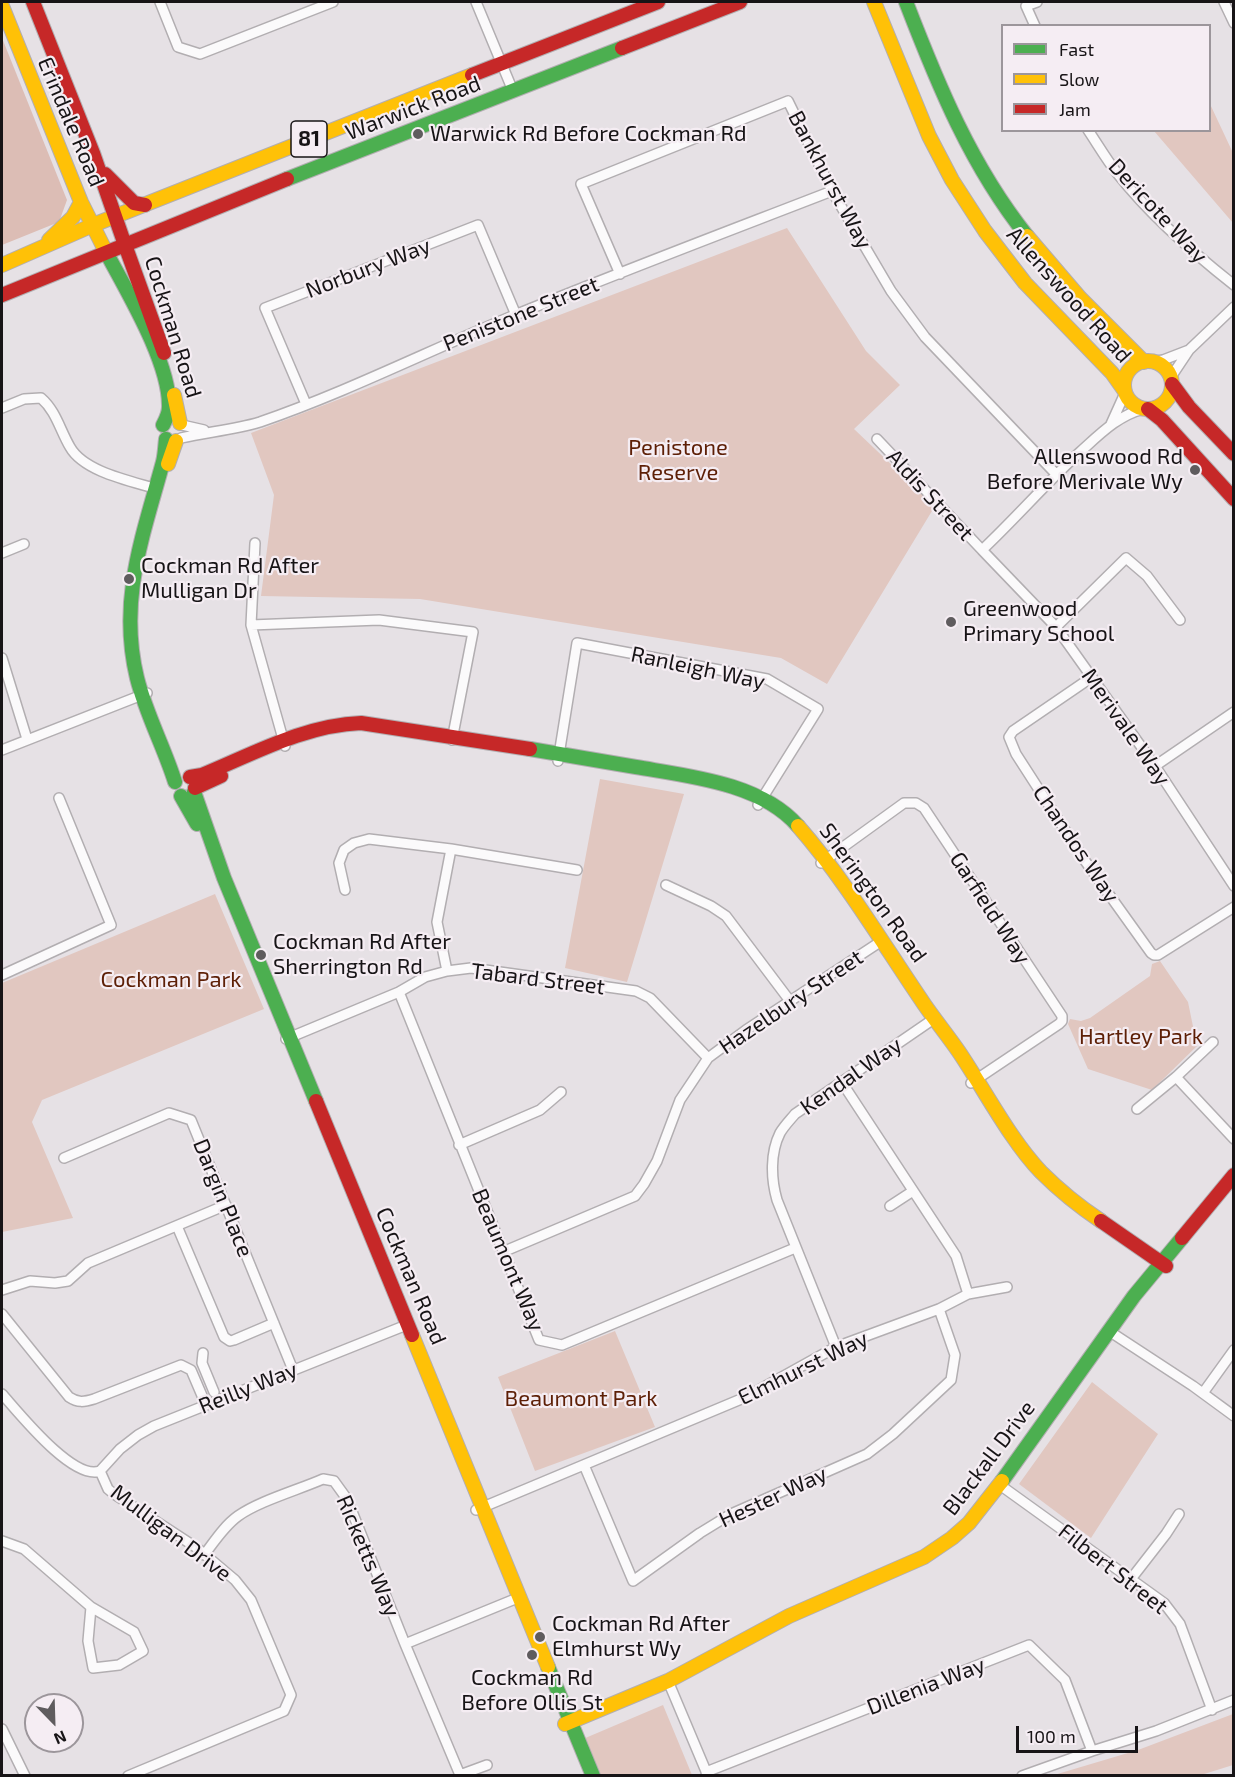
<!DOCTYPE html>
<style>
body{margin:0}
#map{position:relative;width:1235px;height:1777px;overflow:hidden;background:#e6e1e5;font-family:"Exo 2",sans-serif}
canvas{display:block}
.frame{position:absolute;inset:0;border:3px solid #171416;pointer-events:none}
.legend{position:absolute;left:1001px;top:24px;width:210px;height:108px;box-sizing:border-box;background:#f5edf3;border:2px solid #9c969b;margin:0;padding:8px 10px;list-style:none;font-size:18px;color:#171416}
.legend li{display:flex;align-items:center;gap:12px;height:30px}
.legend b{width:30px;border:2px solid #9c969b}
.north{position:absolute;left:24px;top:1693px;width:60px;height:60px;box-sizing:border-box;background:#f5edf3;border:2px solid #9c969b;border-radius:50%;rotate:157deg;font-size:16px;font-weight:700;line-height:24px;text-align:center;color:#171416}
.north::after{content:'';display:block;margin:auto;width:21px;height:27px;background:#5f5c5e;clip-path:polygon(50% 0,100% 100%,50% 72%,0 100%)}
.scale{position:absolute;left:1016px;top:1726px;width:122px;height:27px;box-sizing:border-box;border:3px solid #171416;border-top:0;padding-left:8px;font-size:18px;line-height:21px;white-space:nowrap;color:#171416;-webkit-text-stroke:4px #f5edf3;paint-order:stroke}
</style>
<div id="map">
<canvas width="1235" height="1777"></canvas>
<div class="frame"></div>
<ul class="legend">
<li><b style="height:8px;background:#4caf50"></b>Fast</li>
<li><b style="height:8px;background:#ffc107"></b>Slow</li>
<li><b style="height:8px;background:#c62828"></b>Jam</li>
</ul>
<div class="north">N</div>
<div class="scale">100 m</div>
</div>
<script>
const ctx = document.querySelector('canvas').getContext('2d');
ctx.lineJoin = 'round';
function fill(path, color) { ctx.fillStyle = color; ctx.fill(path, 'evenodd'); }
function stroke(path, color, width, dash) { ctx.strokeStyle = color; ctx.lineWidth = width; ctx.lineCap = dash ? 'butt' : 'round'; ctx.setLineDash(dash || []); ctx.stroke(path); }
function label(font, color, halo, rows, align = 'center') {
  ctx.font = font + ' "Exo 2",sans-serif'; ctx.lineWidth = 4.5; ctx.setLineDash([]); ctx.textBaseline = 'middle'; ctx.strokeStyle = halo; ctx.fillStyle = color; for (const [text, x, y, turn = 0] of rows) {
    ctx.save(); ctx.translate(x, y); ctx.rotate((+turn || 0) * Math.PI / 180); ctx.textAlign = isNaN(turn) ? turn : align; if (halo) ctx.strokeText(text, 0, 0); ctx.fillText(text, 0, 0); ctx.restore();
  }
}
fill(new Path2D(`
 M1210,104L1233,153V223L1154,131L1210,130Z
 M787,228L866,351L900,385L854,429L935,506L827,684L781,658L420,599L261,596L274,495L251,433Z
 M600,779L684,794L627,982L565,968Z
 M215,894L264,1009L42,1100L32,1122L73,1218L2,1232V983Z
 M1160,961L1188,1002L1197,1046L1152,1090L1088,1069L1068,1024L1070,1019L1081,1021L1090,1018L1150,976L1152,964Z
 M615,1331L655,1427L535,1471L498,1377Z
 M1092,1382L1158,1434L1091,1538L1019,1484Z
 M663,1705L692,1775H599L583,1739Z
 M1233,1714V1765L1201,1775H1054L1138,1750Z`), '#e1c7c0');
fill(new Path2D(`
 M2,38L67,200L59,222L2,245Z`), '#dcbdb5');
const street = new Path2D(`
 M160,2L178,47L200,54L333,2
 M476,2L513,91
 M1224,2L1234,23
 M1035,26L1026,6L1037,2
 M1088,130C1098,145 1106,159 1117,173C1150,215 1192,252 1234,285
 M620,274L581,184L788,101L832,191L891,291L925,337L1056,474
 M1151,362L1163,360L1189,350
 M1171,377L1189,350L1234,307
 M306,404L265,308L478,225L516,315
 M2,408L24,399L41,398C56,411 60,430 70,447C84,472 131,481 157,489
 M1144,409C1118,415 1099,435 1080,452C1046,483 1016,518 982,550L1056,627L1155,766L1234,886
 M1111,424L1125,393
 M182,425L204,430
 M181,438C207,432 234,430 260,422C347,392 430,350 515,315C620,272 726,232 832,191
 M877,439L982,550
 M255,543L251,625L285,746
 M2,553L24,544
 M251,625L379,620L473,632L452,740
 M1056,627L1126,558L1147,576L1180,620
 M2,658L27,739
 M1092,677L1013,731L1009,737L1016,754L1083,858L1151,953L1154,955H1158L1234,907
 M2,750L147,693
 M558,761L577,643L767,679L818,709L758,805
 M1155,766L1234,712
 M821,863L904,803H916L924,808L1062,1016V1021L1059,1024L971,1083
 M666,885L711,906L726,916L790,1001
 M345,890L339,863L344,850L354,843L369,839L451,849
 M447,971L437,922L451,849L577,870
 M2,975L111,925L59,798
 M399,992L539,1340L562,1345L795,1248
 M286,1039L399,992L425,977L447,971L471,968L636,991L650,998L708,1058
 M1176,1077L1234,1139
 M1137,1109L1176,1077L1213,1042
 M459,1145L540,1110L561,1092
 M64,1158L169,1113L191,1120L293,1370
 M890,1206L913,1191
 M177,1226L224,1337L230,1341L234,1340L274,1323
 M505,1251L635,1196L644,1184L657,1161L680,1100L708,1058L746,1030L883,940
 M2,1290L30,1281L55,1283L68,1281L88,1263L226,1205
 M968,1294L1007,1287
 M2,1314L69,1397C78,1403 84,1402 94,1399L181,1365L191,1370L206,1405
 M1109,1331L1193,1386L1234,1416
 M836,1347L777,1200C771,1179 770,1153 780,1133C784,1126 790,1120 795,1114L935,1018
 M203,1353L202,1363L214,1392
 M1203,1393L1234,1350
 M2,1394C19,1413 73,1481 100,1471L108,1489L114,1494L197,1548L235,1580L251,1600L291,1695L284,1711L128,1776
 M584,1465L633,1581L700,1533L731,1514L867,1454L893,1434L951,1380L955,1355L939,1309
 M100,1471L120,1449L138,1435L154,1426L409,1324
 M1000,1485L1164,1603L1180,1624L1212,1710
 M476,1510L746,1397L836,1347L939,1309L968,1294L956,1256L841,1081
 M2,1541L24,1549L91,1607L134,1632L143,1651L119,1665L93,1668L88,1641L91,1607
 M204,1555C214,1542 224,1526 238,1516C259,1501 298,1490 323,1479L334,1481L347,1499L405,1644L460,1775L487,1765
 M1131,1579L1166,1534L1179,1514
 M405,1644L520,1597
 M668,1681L708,1776
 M2,1729L25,1776
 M706,1772L1029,1645L1065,1680L1092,1751
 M1022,1776L1092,1751L1156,1731L1234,1700`);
const fast = new Path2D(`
 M906,2C938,85 971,166 1027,236
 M287,179L622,48
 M106,252C127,292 170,362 169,407C169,414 166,419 163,425
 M166,439C165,447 165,454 163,462C143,536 118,600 137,678C146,714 164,747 175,782
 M530,749C565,755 600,761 636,767C688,776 761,783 798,826
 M194,792L224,878L316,1101
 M181,796L197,824
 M1002,1481L1134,1296L1182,1238
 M548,1667L593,1776`);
const slow = new Path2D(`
 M874,2L929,136L952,180L985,231L1025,283L1112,373L1124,390
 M2,6L81,202L106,252
 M1027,236L1080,298L1144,362
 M49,240L73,217L81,202
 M2,265L93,225L472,75
 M1124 385a24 24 0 1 1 48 0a24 24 0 1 1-48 0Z
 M174,395L180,423
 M168,464L176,441
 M798,826C846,881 883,944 924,1004C935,1020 948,1036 959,1052C984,1089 1011,1141 1041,1172C1060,1191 1080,1207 1101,1221
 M412,1335L548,1667
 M565,1724L668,1681L789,1616L924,1557L952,1538L969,1523L1002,1481`);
const jam = new Path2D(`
 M33,2L93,153L125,245
 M622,48L740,2
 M472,75L658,2
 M105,174L134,203L145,205
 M125,245L164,353
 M2,295L287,179
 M1172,384L1189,407L1234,454
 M1148,409L1162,420L1234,499
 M190,777L202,775C253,754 305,725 361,723L530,749
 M195,788L221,776
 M316,1101L412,1335
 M1101,1221L1166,1266
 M1182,1238L1234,1175`);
stroke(street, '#b2aeb1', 12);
stroke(fast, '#b2aeb1', 16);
stroke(slow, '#b2aeb1', 16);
stroke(jam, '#b2aeb1', 16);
stroke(street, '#fbfafb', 9);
stroke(fast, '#4caf50', 14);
stroke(slow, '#ffc107', 14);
stroke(jam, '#c62828', 14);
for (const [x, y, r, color] of [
 [418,134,6,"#5f5c5e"],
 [1195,470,6,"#5f5c5e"],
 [129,579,6,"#5f5c5e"],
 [951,622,6,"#5f5c5e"],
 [261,955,6,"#5f5c5e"],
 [540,1637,6,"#5f5c5e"],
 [532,1655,6,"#5f5c5e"]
]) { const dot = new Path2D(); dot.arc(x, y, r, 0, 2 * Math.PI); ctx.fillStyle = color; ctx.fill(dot); stroke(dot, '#f5edf3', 2); }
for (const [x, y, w] of [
 [309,139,36]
]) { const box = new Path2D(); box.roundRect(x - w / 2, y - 18, w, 36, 4.5); ctx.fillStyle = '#f5edf3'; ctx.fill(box); stroke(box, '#171416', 1.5); }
label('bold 21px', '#171416', null, [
 ["81",309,139]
]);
label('22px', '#171416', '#f5edf3', [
 ["Warwick Road",413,108,-21],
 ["Erindale Road",71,122,67],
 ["Bankhurst Way",830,180,62],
 ["Dericote Way",1158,211,47],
 ["Norbury Way",368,268,-21],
 ["Allenswood Road",1069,295,48],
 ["Penistone Street",521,314,-22],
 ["Cockman Road",173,327,73],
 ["Aldis Street",930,495,47],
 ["Ranleigh Way",698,668,12],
 ["Merivale Way",1126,727,55],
 ["Chandos Way",1076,844,56],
 ["Sherington Road",873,893,54],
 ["Garfield Way",990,908,57],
 ["Tabard Street",538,979,7],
 ["Hazelbury Street",791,1002,-34],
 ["Kendal Way",851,1076,-35],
 ["Dargin Place",223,1198,68],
 ["Beaumont Way",508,1260,67],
 ["Cockman Road",411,1276,67],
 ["Elmhurst Way",803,1368,-26],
 ["Reilly Way",248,1388,-22],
 ["Blackall Drive",989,1458,-53],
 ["Hester Way",773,1497,-25],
 ["Mulligan Drive",171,1533,37],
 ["Ricketts Way",368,1556,67],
 ["Filbert Street",1113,1569,38],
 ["Dillenia Way",926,1686,-21]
]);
label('22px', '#171416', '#f5edf3', [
 ["Warwick Rd Before Cockman Rd",430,134],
 ["Allenswood Rd",1183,457,"right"],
 ["Before Merivale Wy",1183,482,"right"],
 ["Cockman Rd After",141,566],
 ["Mulligan Dr",141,591],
 ["Greenwood",963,609],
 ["Primary School",963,634],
 ["Cockman Rd After",273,942],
 ["Sherrington Rd",273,967],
 ["Cockman Rd After",552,1624],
 ["Elmhurst Wy",552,1649],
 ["Cockman Rd",532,1678,"center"],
 ["Before Ollis St",532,1703,"center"]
], 'left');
label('22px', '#5d1f06', '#f5edf3', [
 ["Penistone",678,448],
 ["Reserve",678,473],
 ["Cockman Park",171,980],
 ["Hartley Park",1141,1037],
 ["Beaumont Park",581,1399]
]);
</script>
